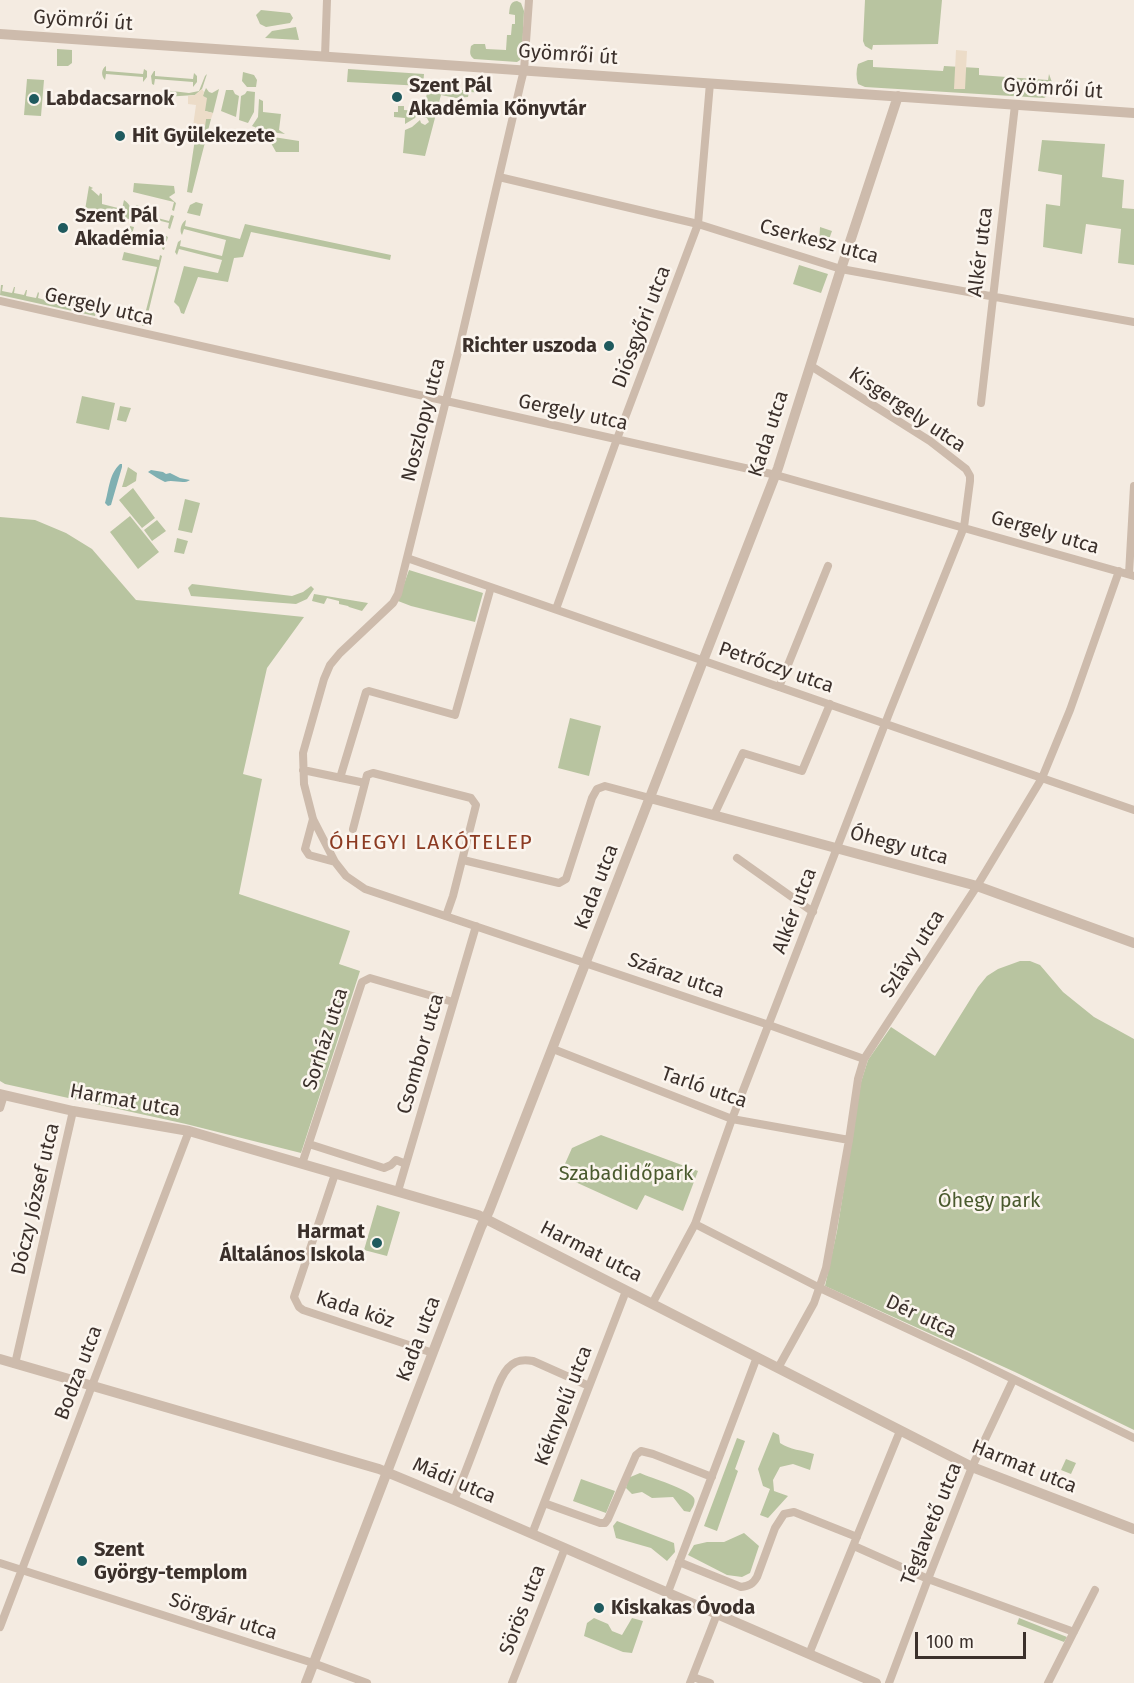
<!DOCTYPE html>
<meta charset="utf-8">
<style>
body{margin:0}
#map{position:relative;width:1134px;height:1683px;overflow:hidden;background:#f4ebe1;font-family:"Fira Sans",sans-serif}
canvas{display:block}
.scale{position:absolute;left:915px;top:1632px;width:111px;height:27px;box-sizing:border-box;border:3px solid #3b302b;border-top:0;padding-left:8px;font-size:18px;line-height:21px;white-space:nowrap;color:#3b302b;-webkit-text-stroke:4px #fbf5ee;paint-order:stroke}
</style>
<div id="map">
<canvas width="1134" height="1683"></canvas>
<div class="scale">100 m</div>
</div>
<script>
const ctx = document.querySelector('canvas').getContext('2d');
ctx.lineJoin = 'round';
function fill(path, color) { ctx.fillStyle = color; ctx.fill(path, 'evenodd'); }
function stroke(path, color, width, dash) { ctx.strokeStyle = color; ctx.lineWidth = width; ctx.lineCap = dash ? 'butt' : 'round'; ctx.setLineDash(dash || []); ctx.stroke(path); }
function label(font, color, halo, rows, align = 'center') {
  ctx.font = font + ' "Fira Sans",sans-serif'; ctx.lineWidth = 5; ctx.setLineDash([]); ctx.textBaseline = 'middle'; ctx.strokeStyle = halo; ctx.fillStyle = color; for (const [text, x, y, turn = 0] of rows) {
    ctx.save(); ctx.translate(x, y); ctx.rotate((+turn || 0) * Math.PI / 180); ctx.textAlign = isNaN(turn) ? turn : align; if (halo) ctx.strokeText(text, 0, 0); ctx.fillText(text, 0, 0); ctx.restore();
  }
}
fill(new Path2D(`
 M865,0H942L938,44L873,45L872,50L865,46L863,41Z
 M517,1L521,3L524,11L522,54L520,60L517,62L474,59C469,55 470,52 471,46L474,44H485L486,49L506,50L507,35H511L512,24H515V15L509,14C510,8 509,2 517,1Z
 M261,10L290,13L293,18L290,23L266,27L260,24L256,15Z
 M296,27L299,40L265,38L272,31Z
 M57,49L72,50V63L68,66H57Z
 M868,60H873V67L943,71L944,66L979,68V75L1048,80L1049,74L1053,85L1052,93L1044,98L865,87L858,84C856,77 856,71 858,64Z
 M106,66V71L143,74L144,69L147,71V77L143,82V77L106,74L105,80C101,76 101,69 106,66Z
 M348,69L424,74L423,86L347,82Z
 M154,71H155V76L193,79L194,73L197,76V82L193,87V82L155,79L154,85L152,84L151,76Z
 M243,72L254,75L257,80L256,87H247L242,81Z
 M207,74L202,89L195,95L164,97L163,90L189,93L199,91L205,76Z
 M27,79L44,80L41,116L24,115Z
 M206,88L209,92L212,93L219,89L213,113L205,111L203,95Z
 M463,88L492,89V93L469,92L468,97L456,98L441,95L425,156L403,153L405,130L412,127L420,120L421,123L425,125L429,122L427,118L423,117L425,113L427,89L463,90Z
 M226,90H233L235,94L239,96L236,117L221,111Z
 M247,91L255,92L254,112L248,123L239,120L241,96L245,94Z
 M259,99L263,101V112L281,114L279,130L285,134L264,131L252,126L258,117Z
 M398,106H404V110L419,111L415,118L405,124V118L394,117V112H398Z
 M206,118L211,119L192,193L187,192L197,126H204Z
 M267,136L299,141V152H276Z
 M1042,140L1105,144L1102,177L1124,180L1122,208L1134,209V265L1118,263L1121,229L1086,224L1082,254L1043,247L1046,204L1060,206L1062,175L1038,171Z
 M134,183L174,186L175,193L169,197L176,203L174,211L172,210L174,202L133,192Z
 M89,186L93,188L91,189L99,196L100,193L102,194V204L122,209L124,200C132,205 131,211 129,219L85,210Z
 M196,202L203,204L200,216L187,213L190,205Z
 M136,205L139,206L138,213L169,221L171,215L174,216L170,229L168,228L169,223L137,215L135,222L132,221Z
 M186,220L185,226L240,239L245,224L391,255L390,260L251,232L243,257L234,258L228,282L198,277L184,314L181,313L179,307L174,302L184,266L218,273L222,260L179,249L177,255L175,252L178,242L181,240L180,246L222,256L226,240L184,229L182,235C179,231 181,223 186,220Z
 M130,226L134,227L132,234L164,242L166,236L168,237L164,250L162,249L163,245L132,236L130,243L126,242Z
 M820,227L832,231L827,245L819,242Z
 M124,252L159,260L160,255L162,256L145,326H142L157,267L122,260Z
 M799,265L828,274L821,293L793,284Z
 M1,285H3L2,291L12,293L14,287H15L14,293L24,295L26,290H27L26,296L36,298L38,292L39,293L38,298L48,301L49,295H51L50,301L60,303L61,298H63L62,303L72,306L73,300H74V306L84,308L85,303H87L86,309L92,310L93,304L98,305L95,316L0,295Z
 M82,396L115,403L109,430L76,423Z
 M120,406L131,408L126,422L117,420Z
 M128,467L137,473L136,481L126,487H122Z
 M133,488L155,518L142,528L119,500Z
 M185,499L200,503L192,533L178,530Z
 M130,516L159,552L138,569L110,532Z
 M0,517L35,520L66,533L92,549L136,600L304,617L267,668L243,774L262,779L239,894L350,931L339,964L360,971L301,1153L186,1124L5,1084L0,1081Z
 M157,520L166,531L152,541L144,530Z
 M177,538L188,541L184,554L174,552Z
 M409,570L483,593L475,622L411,606L398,601Z
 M192,584L292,596L303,592L311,586L314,589L307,599L296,604L191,596L188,588Z
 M314,594L368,603L362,611L349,607L348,606L339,604V601L327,598L324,604L312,601Z
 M570,718L601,726L589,776L558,768Z
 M1020,961H1030L1040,965L1063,992L1094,1017L1134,1039V1430L1015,1372L825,1286L837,1231L861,1082L868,1060L891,1027L935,1056L978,987L987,976L998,969Z
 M601,1135L698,1171L683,1211L645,1195L637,1210L560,1175L572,1148Z
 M377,1205L400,1212L387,1256L364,1250Z
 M773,1432L779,1435L780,1443C790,1450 802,1450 814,1454L810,1470L793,1464L780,1467L773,1480L774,1491L788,1496L768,1518L760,1515L770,1489L763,1486L758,1469Z
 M737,1438L745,1441L735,1469L738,1471L717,1531L704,1526Z
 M1066,1459L1076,1463L1071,1474L1061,1470Z
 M640,1473C651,1478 689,1489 694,1498C696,1503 692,1508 690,1512L684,1511L673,1497L652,1498L642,1492L632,1494L626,1488L628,1478Z
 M581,1479L615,1491L606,1513L573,1501Z
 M617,1521L674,1543L675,1552L667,1561L651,1548L616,1538L613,1526Z
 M744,1533L759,1546L750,1573L742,1577L727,1575L688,1555L694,1545L707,1542H724Z
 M594,1618L608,1624L612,1631L622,1635L632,1618L643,1621L632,1653L623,1652L584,1636L587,1623Z
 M1019,1618L1067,1637L1064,1642L1017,1624Z`), '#b8c4a0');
fill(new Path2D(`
 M956,50L967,51L965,89H954Z
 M202,89L204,92L203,96L207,98L205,111L213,113L211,119H206L205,127L193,126L196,105L188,104V96L195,95Z`), '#ecdcc8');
fill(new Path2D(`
 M120,464H122V467L111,505L108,506L105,503C109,490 109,474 120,464Z
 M151,470L163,472L166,474L170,473L180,478L190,480C183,485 174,479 165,482C159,479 154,476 148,472Z`), '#7fb0b2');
stroke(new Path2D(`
 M529,0L524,70L521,82L460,344L398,594L393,603L340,653L330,665L324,679L303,753L304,784L313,819L335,862L346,876L365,889L769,1025L864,1059
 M325,56L327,0
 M499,177L698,224L841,269L1134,322
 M0,301L776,475L1134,576
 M981,403L1015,105
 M407,558L1134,810
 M1129,574L1134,486
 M556,609L617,439L698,224L710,83
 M779,687L828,566
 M303,770L365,783L367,775L373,773L471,798L476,805L453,896L446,916
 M340,778L366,692L369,691L455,715L491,587
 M714,815L743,753L802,771L830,704
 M313,819L305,849L309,855L335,862
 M353,829L365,783
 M737,858L813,912
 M463,860L559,883L566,879L592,798L597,789L605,786L650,798
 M553,1049L732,1119L849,1140
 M0,1108L4,1095
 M309,1144L384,1168L391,1165L396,1160L406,1164
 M302,1164L362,982L370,978L453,1002
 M335,1174L294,1297L299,1307L303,1310L433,1353
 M398,1191L476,926
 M695,1224L820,1288L968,1357L1134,1438
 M652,1304L695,1224L732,1119L890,711L964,527L970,481V476L966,469L930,441L811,366
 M15,1364L73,1111
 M778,1368L814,1303L826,1268L849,1140L858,1079L864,1059L977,886L1042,778L1070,710L1119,571
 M454,1500C467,1469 478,1438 490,1407C495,1395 499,1378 508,1368C515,1360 523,1359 533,1361L589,1386
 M544,1503L600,1523H605L608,1519L636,1455L641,1451L653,1454L712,1477
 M532,1534L626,1291
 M854,1546L928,1579L1074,1632
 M679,1562L741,1587C749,1586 753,1584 757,1577L775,1528L784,1514L794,1512L857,1537
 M0,1563L313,1663L367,1683
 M668,1592L757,1357
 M0,1627L189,1131
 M809,1654L900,1431
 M693,1677L710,1683
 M512,1683L565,1548
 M690,1683L717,1614
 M889,1683L928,1579L972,1467L1013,1380
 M1048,1683L1095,1590`), '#cdbbac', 8);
stroke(new Path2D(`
 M0,34L1134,113
 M650,798L977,886L1134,943
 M0,1094L73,1111L189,1131L478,1215L972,1467L1134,1529
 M0,1359L379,1469L454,1500L876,1683
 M306,1683L481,1227L489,1211L778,468L841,269L898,96`), '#cdbbac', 10);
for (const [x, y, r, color] of [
 [397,97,6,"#1f5a5e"],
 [34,99,6,"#1f5a5e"],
 [120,136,6,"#1f5a5e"],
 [63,228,6,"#1f5a5e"],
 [609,346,6,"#1f5a5e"],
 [377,1243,6,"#1f5a5e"],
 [82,1561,6,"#1f5a5e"],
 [599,1608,6,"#1f5a5e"]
]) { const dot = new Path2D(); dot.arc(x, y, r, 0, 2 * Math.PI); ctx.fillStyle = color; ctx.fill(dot); stroke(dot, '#fbf5ee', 2); }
label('20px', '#3b302b', '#fbf5ee', [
 ["Gyömrői út",83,21,4],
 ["Gyömrői út",568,55,4],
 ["Gyömrői út",1053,89,4],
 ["Cserkesz utca",819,242,15],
 ["Alkér utca",981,252,-83],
 ["Gergely utca",99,307,13],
 ["Diósgyőri utca",642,327,-69],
 ["Kisgergely utca",907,410,34],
 ["Gergely utca",573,413,12],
 ["Noszlopy utca",424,420,-76],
 ["Kada utca",769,434,-72],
 ["Gergely utca",1045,533,16],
 ["Petrőczy utca",776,668,19],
 ["Óhegy utca",899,846,15],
 ["Kada utca",597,887,-69],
 ["Alkér utca",795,911,-69],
 ["Szlávy utca",913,954,-57],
 ["Száraz utca",676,976,19],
 ["Sorház utca",326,1039,-72],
 ["Csombor utca",421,1054,-74],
 ["Tarló utca",704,1088,19],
 ["Harmat utca",125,1101,10],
 ["Dóczy József utca",36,1199,-77],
 ["Harmat utca",591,1252,27],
 ["Kada köz",355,1310,18],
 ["Dér utca",921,1317,25],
 ["Kada utca",419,1339,-69],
 ["Bodza utca",79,1373,-69],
 ["Kéknyelű utca",564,1406,-69],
 ["Harmat utca",1024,1467,22],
 ["Mádi utca",454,1481,23],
 ["Téglavető utca",932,1524,-68],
 ["Sörös utca",523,1610,-69],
 ["Sörgyár utca",223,1617,18]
]);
label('bold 20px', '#3b302b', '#fbf5ee', [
 ["Szent Pál",409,86],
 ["Akadémia Könyvtár",409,109],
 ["Labdacsarnok",46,99],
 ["Hit Gyülekezete",132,136],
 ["Szent Pál",75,216],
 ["Akadémia",75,239],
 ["Richter uszoda",597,346,"right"],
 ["Harmat",365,1232,"right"],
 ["Általános Iskola",365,1255,"right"],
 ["Szent",94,1550],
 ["György-templom",94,1573],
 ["Kiskakas Óvoda",611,1608]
], 'left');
label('20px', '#4a5a2e', '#fbf5ee', [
 ["Szabadidőpark",626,1174],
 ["Óhegy park",989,1201]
]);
ctx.letterSpacing = '1.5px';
label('21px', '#8c3b22', '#fbf5ee', [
 ["ÓHEGYI LAKÓTELEP",431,843]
]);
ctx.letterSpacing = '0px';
</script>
